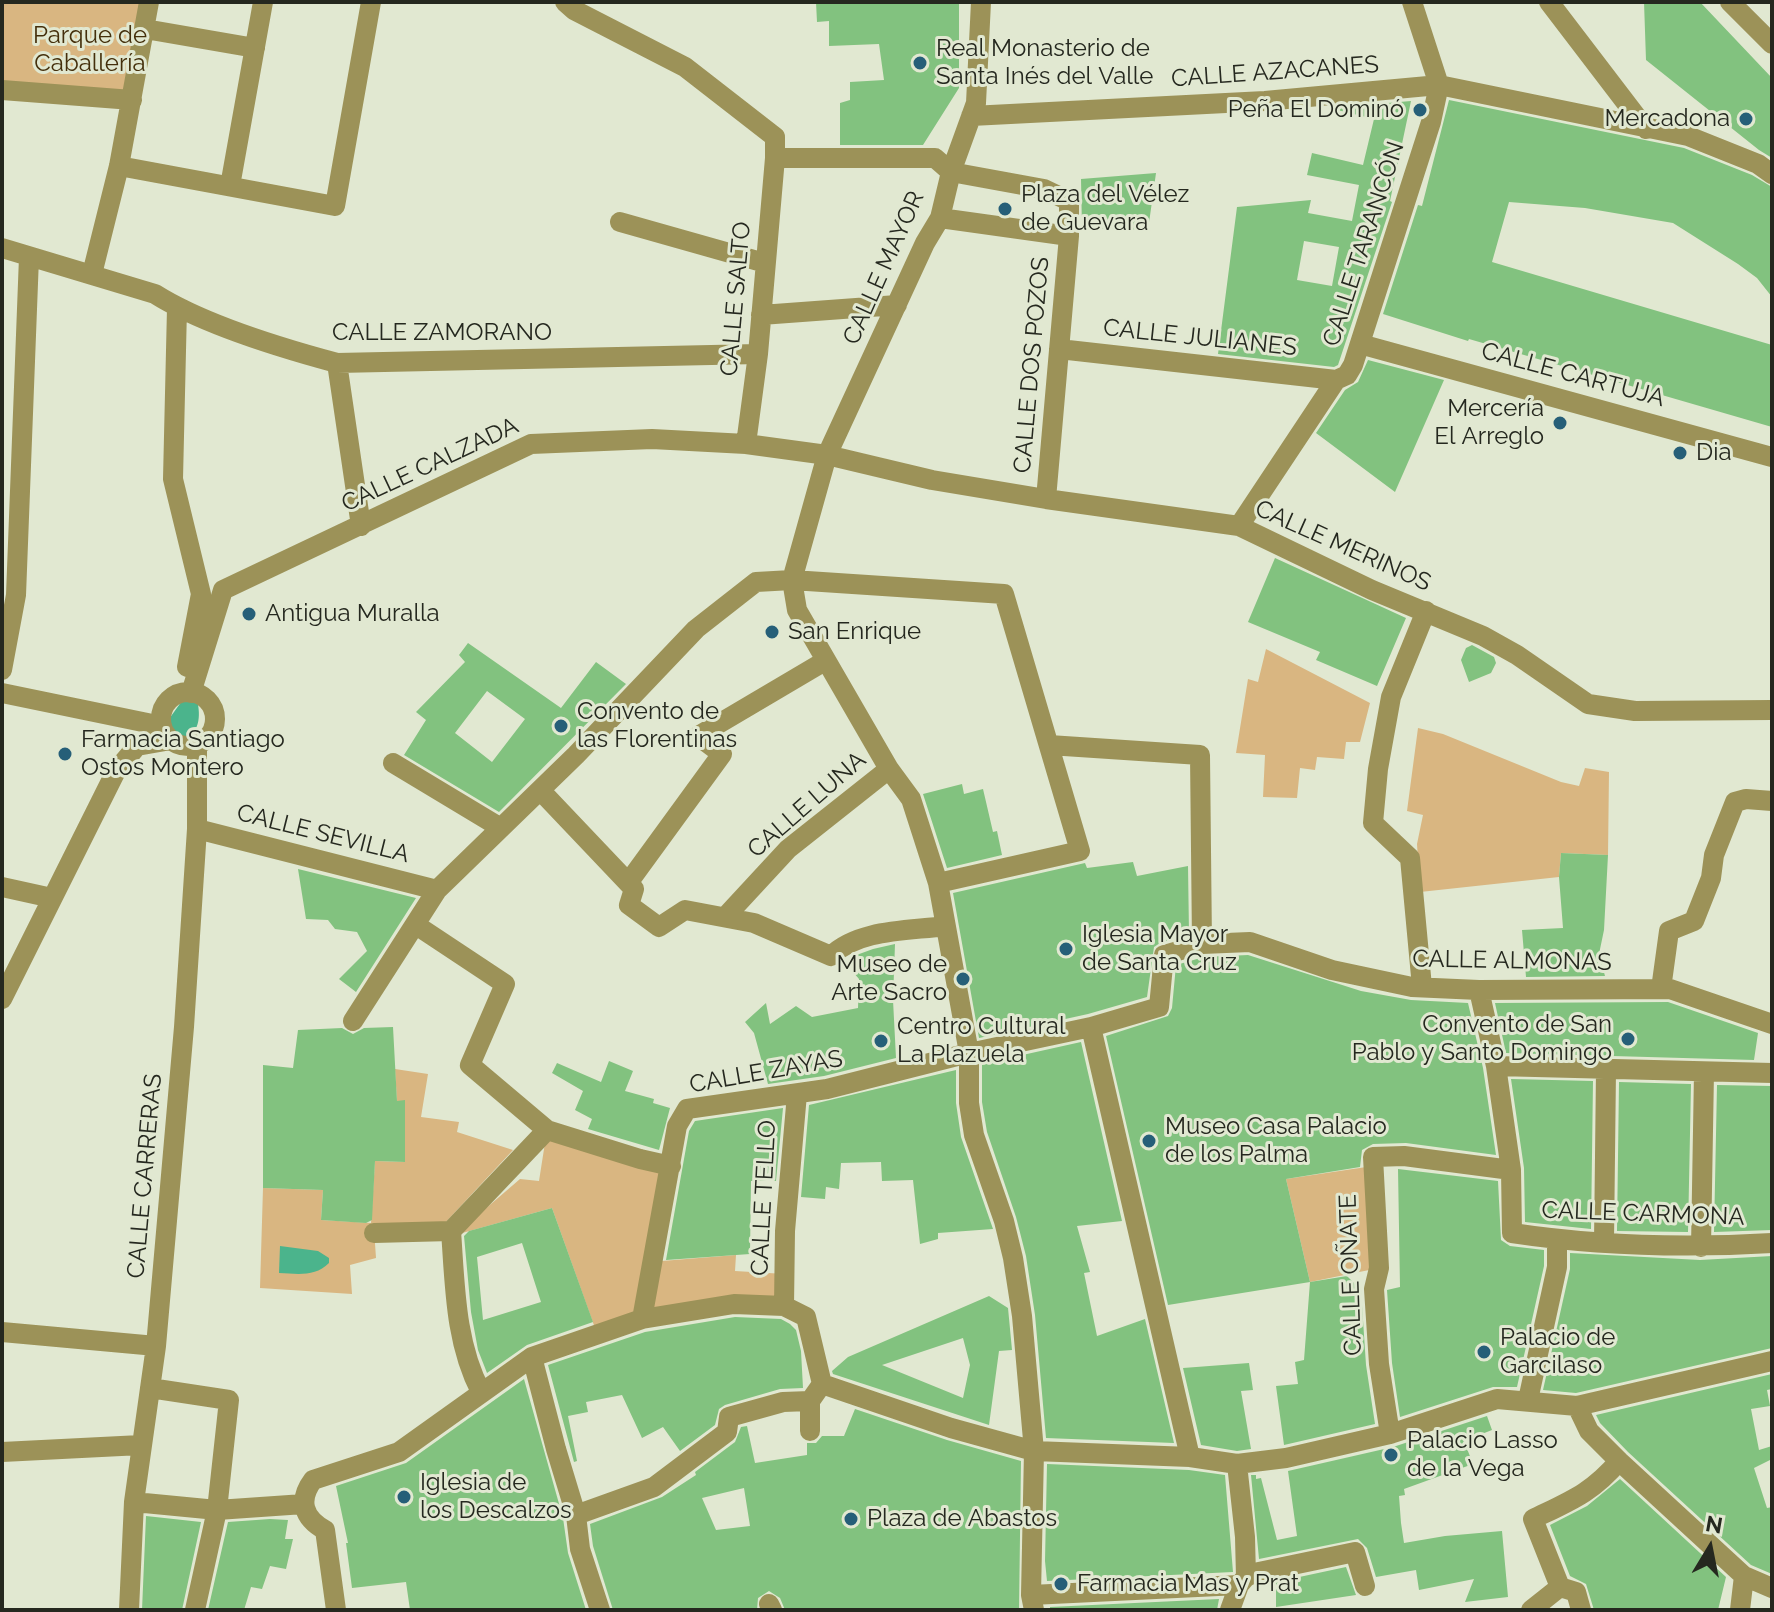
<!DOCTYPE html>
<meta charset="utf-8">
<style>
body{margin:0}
#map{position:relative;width:1774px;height:1612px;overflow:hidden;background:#e1e8d1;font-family:Raleway,sans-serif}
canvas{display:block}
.frame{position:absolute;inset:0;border:4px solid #25281f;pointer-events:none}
.north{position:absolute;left:1670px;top:1508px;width:80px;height:80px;-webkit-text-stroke:6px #e1e8d1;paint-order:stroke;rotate:10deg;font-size:22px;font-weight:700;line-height:32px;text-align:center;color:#25281f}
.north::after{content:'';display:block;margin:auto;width:28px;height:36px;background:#25281f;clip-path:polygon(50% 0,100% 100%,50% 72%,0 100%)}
</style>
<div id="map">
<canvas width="1774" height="1612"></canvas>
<div class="frame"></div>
<div class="north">N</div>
</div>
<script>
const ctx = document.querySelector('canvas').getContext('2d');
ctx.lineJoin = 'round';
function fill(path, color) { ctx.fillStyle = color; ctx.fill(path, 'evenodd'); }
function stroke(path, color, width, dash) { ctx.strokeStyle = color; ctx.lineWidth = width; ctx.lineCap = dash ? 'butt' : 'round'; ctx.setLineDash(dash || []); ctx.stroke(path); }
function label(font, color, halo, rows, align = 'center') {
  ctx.font = font + ' Raleway,sans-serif'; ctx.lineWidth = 6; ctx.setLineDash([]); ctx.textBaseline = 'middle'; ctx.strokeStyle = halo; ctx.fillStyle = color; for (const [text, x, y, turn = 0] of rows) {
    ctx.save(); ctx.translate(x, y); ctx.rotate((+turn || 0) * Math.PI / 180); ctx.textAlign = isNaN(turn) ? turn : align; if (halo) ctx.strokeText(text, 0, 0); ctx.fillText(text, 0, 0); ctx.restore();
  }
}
fill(new Path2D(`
 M2,2H147L132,100L2,92Z
 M1266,649L1370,703L1360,742H1346L1344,759L1317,757L1315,770L1300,768L1297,798L1263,797L1265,755L1236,753L1248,679L1258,682Z
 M1418,728L1443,734L1561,782L1579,786L1585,768L1609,772L1608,855L1561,853L1559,877L1420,892L1417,844L1423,815L1407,811Z
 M395,1069L428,1074L421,1117L459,1122L457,1132L513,1150L443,1225L374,1229L376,1258L350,1265L352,1294L260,1288L263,1188L323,1190L321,1220L371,1223L375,1161L405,1162L404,1101H397Z
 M547,1130L671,1166L662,1261L736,1255L735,1271L785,1274L784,1306L596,1331L552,1208L455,1235L520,1179L539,1181Z
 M1373,1166L1379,1268L1310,1282L1286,1179Z`), '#d9b681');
fill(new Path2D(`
 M184,698L197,700C201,716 200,735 181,739L170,729L169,719Z
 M280,1246L318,1251L329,1258V1263C315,1277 298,1274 279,1273Z`), '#4bb48c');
fill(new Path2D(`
 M816,2H959V88L923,145H840V103L850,100V82L884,80L879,44L829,46V21L817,22Z
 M1644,2H1700L1772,78V158L1759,150L1646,60Z
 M1449,100L1684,148L1752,175L1772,187V297L1757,278L1738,264L1673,223L1585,208L1509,202L1492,262L1772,345V427L1469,339L1468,341L1383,314L1418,205L1422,206Z
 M1411,101L1390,201L1392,202L1338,365L1334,367L1218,354L1237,207L1311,200L1308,213L1352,221L1359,185L1307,175L1312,153L1363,165L1374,119L1329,108ZM1304,241L1339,247L1332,286L1297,280Z
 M1156,173L1148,230L1082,228L1081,179Z
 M1368,360L1444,380L1395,492L1316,433L1345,390L1358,382Z
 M1275,558L1406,618L1377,686L1316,660L1320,652L1248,622Z
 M468,643L561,708L596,662L626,684L499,812L404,755L426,720L416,712L465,662L459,655ZM487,691L525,719L492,762L455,733Z
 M1472,645L1494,657L1496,663L1491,673L1469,682L1461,660L1466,648Z
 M962,784L964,794L983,789L993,832L997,831L1002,855L947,868L923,794Z
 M1561,853L1608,855L1604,930L1599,954L1605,976L1526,977L1522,930L1563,928L1559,877Z
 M1133,862L1137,876L1188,866L1189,934L1160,943L1154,947L1147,997L1088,1014L979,1038L953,893L1085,863L1087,868Z
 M298,869L416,898L356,992L339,979L367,951L357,932L335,929L328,920L306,919Z
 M895,944L893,1000L896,1058L824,1076L768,1084L754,1033L745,1022L766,1003L770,1024L796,1006L812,1017L858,1008L859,979L853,972L851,957L873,949Z
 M1248,955L1361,991L1411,1000L1468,1003L1483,1068L1496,1155L1406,1143L1373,1144L1362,1150L1360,1167L1286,1179L1310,1282L1168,1305L1106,1036L1168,1016L1172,1008L1176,965L1204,957Z
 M1668,1002L1758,1033L1754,1060L1506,1053L1495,1003Z
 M393,1027L397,1101L405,1100V1162L375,1161L372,1220L366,1223L321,1220L323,1190L263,1188V1065L293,1068L298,1030L342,1028L353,1034L364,1028Z
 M1081,1042L1122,1221L1077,1226L1090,1272L1084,1273L1097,1336L1145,1319L1174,1443L1046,1438L1035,1315L1026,1256L1016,1217L987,1132L982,1102V1064Z
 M609,1061L633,1071L625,1091L654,1099L653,1103L670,1108L659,1150L588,1129L592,1119L575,1110L583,1091L552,1073L557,1063L601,1082Z
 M956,1070V1103L961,1137L993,1229L938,1233V1239L920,1244L913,1180L882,1181L881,1162L841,1163L839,1189L826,1187L825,1199L801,1197L809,1105Z
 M1511,1079L1593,1081L1591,1229L1525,1222L1524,1168Z
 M1619,1082L1691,1084L1688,1232L1617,1231Z
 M1717,1085L1772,1086V1230L1714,1232Z
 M783,1108L776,1181H751L750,1254L666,1260L689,1131L695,1121Z
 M1398,1169L1498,1181L1501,1240L1510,1246L1544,1250V1266L1517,1387H1493L1400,1417L1392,1363L1387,1290L1400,1287Z
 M552,1208L593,1322L527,1345L487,1373L478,1350L471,1312L464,1236L469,1231ZM522,1243L541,1302L483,1320L477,1257Z
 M1570,1253L1700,1260L1772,1256V1348L1576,1393L1543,1390L1570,1269Z
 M1347,1276L1361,1290L1366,1365L1375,1424L1284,1445L1276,1386L1298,1384L1295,1362L1304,1360L1310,1282Z
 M989,1296L1008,1308L1012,1350L999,1351L989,1425L833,1374L832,1371L848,1357ZM963,1338L970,1365L963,1398L882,1365Z
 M735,1317L781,1319L790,1324L796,1330L801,1351L803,1388L780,1389L725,1405L719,1409L715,1425L680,1451L663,1427L642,1438L622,1395L586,1402L588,1412L568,1416L577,1461L574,1462L548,1365L645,1332Z
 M1249,1363L1253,1390L1241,1391L1251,1449L1237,1451L1201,1445L1183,1368Z
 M1772,1374V1389L1767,1390L1770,1406L1751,1409L1759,1450L1772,1446V1459L1754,1468L1767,1508L1772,1507V1574L1751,1565L1628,1452L1600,1423L1596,1415Z
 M524,1379L563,1518L568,1553L586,1610H410L406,1582L352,1588L346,1543H348L336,1486L406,1463Z
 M855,1409L947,1440L1021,1461L1019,1610H785L780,1598L769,1591L758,1598L757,1610H613L593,1546L590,1524L662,1497L696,1475L695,1472L735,1442L741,1427L747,1426L755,1463L807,1455V1443H816L822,1436H844ZM744,1488L750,1526L716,1530L702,1498Z
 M1487,1416L1492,1430L1464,1441L1473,1464L1404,1489L1405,1495L1399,1496L1401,1523L1404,1543L1445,1536L1502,1531L1508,1597L1465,1602L1474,1579L1419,1590L1416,1570L1376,1577L1367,1548L1358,1539L1259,1559L1251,1475H1256V1479L1261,1478L1277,1540L1297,1536L1288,1471L1393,1447Z
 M1047,1464L1189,1470L1225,1475L1233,1572L1047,1581L1045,1561Z
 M1620,1479L1726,1577L1718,1610H1594L1586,1584L1570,1576L1550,1525L1587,1506Z
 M146,1516L201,1522L182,1610H142Z
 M270,1519L288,1520L285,1539H293L286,1569L270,1566L262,1589L251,1587L244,1610H208L228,1522Z
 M1346,1567L1356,1595L1276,1607V1584L1262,1585Z
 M1219,1599L1217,1610H1050V1607Z`), '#82c27f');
stroke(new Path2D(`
 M565,2L574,10L685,67L775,137V158H935L951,172L1044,189L1069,201V236L940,218
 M981,2L976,103L951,172L940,218L925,243L827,455L792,580L797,610L889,769L911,799L938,883L969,1053V1103L974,1135L1004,1221L1013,1258L1022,1316L1034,1451L1031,1595L1034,1610
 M1412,2L1439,85
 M1549,2L1646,129
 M1730,2L1772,44
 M145,29L255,48
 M2,90L132,100
 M971,116L1265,101L1439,85L1688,136L1758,164L1772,174
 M119,166L335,206L371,2
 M230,186L263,2
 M620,222L765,263
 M2,248L155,294C204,325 281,348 337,363L758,354
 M92,274L119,166L149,2
 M177,308L173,479L201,594L187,667
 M761,315L897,305
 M1360,344L1772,457
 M1059,349L1336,380
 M337,363L361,526
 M746,444L758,354L775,158
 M1046,499L1069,236
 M1239,526L1336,380L1347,375L1353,365L1431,122L1439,85
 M2,670L16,595L29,257
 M161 719a27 27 0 1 1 54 0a27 27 0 1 1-54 0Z
 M2,693L162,726
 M191,693L223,590L531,444L652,439L746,444L827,455L932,480L1046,499L1239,526L1372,590L1483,636L1517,655L1588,704L1635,711L1772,710
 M1049,745L1200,755L1202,944
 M393,763L501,828
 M540,790L634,889L629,905L659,927L685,910L754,923L831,956C858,929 909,931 945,926
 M197,829L437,890
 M628,883L722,754L698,736L825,661
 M2,887L52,898
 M726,916L788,849L889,769
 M416,925L505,984L470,1065L547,1130L640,1159L671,1166
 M1422,987L1410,858L1373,823L1378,769L1391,697L1426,611
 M1661,989L1669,931L1694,921L1711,878L1714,855L1735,802L1746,799L1772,801
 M1479,990L1496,1066L1511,1170L1512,1233C1598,1246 1686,1248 1772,1243
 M2,999L116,771L137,746L171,740
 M353,1021L437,890L576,755L696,629L756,582L792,580L1004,594L1080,851L938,883
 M1091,1027L1190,1457
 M1496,1066L1772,1073
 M374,1233L451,1231
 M1604,1242L1606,1070
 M1701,1247L1704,1072
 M784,1306L785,1231L797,1094
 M642,1319L677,1126L687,1109L827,1089L969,1053L1091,1027L1159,1007L1164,955L1202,944L1250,942L1332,970L1412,987L1479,990L1670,989L1772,1024
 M2,1332L156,1346
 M532,1357L556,1449L576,1515L580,1549L600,1610
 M822,1384L951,1428L1034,1451L1190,1457L1237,1464L1286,1458L1390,1434L1497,1399L1577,1406L1772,1361
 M150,1388L229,1400L217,1510L195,1610
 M481,1392C455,1343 455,1285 451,1231L547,1130
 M1528,1400L1557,1267V1240
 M1577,1406L1589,1431L1619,1461L1744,1576L1772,1588
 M810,1431V1401
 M1390,1434L1379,1364L1374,1289L1379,1268L1373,1157L1404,1156L1511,1170
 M2,1452L141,1445
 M134,1502L217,1510L304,1504
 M576,1515L654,1487L727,1432L729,1417L783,1402L810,1401
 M1246,1577L1254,1573L1355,1552L1365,1586
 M1031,1595L1239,1585
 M769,1604L772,1610
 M129,1610L134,1502L156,1346L184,1027L197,829V744
 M336,1610L325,1530C303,1518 298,1500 313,1480L399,1452L532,1357L642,1319L734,1304L784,1306L806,1317L822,1384L810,1401
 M1230,1610L1239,1585L1246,1577L1245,1537L1237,1464
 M1531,1610L1560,1587
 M1581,1610L1576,1592L1560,1587L1533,1519C1570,1501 1592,1493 1619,1461
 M1740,1610L1744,1576`), '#9c9258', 20);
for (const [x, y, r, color] of [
 [920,63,8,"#265f78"],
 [1420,110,8,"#265f78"],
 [1746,119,8,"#265f78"],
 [1005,209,8,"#265f78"],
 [1560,423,8,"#265f78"],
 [1680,453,8,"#265f78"],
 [249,614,8,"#265f78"],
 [772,632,8,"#265f78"],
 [561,726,8,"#265f78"],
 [65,754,8,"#265f78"],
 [1066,949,8,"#265f78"],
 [963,979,8,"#265f78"],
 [1628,1039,8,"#265f78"],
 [881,1041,8,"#265f78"],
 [1149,1141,8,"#265f78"],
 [1484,1352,8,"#265f78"],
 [1391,1455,8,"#265f78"],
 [404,1497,8,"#265f78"],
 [851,1519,8,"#265f78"],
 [1061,1584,8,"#265f78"]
]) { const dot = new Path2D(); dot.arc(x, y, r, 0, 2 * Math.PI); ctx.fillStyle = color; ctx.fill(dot); stroke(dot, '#e1e8d1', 3); }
label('24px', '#442f0b', '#e1e8d1', [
 ["Parque de",90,36],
 ["Caballería",90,64]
]);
label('24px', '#25281f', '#e1e8d1', [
 ["Real Monasterio de",936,49],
 ["Santa Inés del Valle",936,77],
 ["Peña El Dominó",1404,110,"right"],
 ["Mercadona",1730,119,"right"],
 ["Plaza del Vélez",1021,195],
 ["de Guevara",1021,223],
 ["Mercería",1544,409,"right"],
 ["El Arreglo",1544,437,"right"],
 ["Dia",1696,453],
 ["Antigua Muralla",265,614],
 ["San Enrique",788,632],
 ["Convento de",577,712],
 ["las Florentinas",577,740],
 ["Farmacia Santiago",81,740],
 ["Ostos Montero",81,768],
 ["Iglesia Mayor",1082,935],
 ["de Santa Cruz",1082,963],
 ["Museo de",947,965,"right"],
 ["Arte Sacro",947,993,"right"],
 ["Convento de San",1612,1025,"right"],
 ["Pablo y Santo Domingo",1612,1053,"right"],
 ["Centro Cultural",897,1027],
 ["La Plazuela",897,1055],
 ["Museo Casa Palacio",1165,1127],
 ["de los Palma",1165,1155],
 ["Palacio de",1500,1338],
 ["Garcilaso",1500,1366],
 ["Palacio Lasso",1407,1441],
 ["de la Vega",1407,1469],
 ["Iglesia de",420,1483],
 ["los Descalzos",420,1511],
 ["Plaza de Abastos",867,1519],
 ["Farmacia Mas y Prat",1077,1584]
], 'left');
label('24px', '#25281f', '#e1e8d1', [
 ["CALLE AZACANES",1275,72,-4],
 ["CALLE TARANCÓN",1364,244,-72],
 ["CALLE MAYOR",884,268,-66],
 ["CALLE SALTO",736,299,-85],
 ["CALLE ZAMORANO",442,333],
 ["CALLE JULIANES",1200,338,6],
 ["CALLE DOS POZOS",1032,365,-85],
 ["CALLE CARTUJA",1573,375,15],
 ["CALLE CALZADA",430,465,-25],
 ["CALLE MERINOS",1343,546,24],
 ["CALLE LUNA",807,805,-41],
 ["CALLE SEVILLA",323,834,14],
 ["CALLE ALMONAS",1512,961,1],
 ["CALLE ZAYAS",766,1072,-10],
 ["CALLE CARRERAS",145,1176,-85],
 ["CALLE TELLO",764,1198,-87],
 ["CALLE CARMONA",1643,1214,2],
 ["CALLE OÑATE",1351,1275,-92]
]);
</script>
